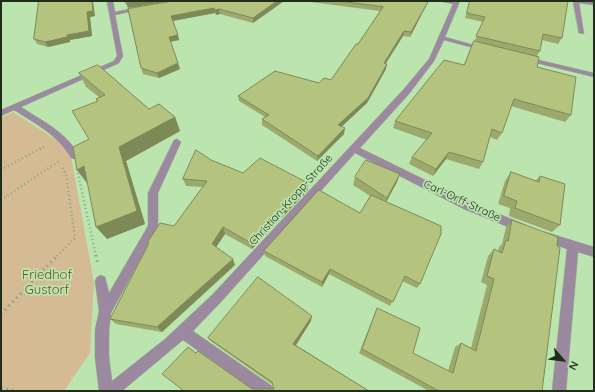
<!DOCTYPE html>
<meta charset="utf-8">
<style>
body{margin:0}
#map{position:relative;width:595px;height:392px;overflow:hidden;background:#bbe4af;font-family:Quicksand,sans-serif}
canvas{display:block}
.frame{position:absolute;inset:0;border:2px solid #1f2e1a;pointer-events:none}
.north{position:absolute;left:543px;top:340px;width:40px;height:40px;-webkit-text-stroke:3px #bbe4af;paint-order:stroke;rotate:118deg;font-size:11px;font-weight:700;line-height:16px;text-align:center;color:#1f2e1a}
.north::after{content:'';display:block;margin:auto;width:14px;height:18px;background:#1f2e1a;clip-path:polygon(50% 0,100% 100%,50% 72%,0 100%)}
</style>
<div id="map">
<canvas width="595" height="392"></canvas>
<div class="frame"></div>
<div class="north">N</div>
</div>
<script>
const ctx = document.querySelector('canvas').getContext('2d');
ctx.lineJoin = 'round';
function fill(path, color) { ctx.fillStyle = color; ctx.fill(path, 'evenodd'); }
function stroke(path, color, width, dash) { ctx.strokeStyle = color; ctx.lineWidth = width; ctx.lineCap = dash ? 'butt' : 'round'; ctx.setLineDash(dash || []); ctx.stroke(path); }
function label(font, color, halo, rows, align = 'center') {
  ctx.font = font + ' Quicksand,sans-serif'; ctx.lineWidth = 3.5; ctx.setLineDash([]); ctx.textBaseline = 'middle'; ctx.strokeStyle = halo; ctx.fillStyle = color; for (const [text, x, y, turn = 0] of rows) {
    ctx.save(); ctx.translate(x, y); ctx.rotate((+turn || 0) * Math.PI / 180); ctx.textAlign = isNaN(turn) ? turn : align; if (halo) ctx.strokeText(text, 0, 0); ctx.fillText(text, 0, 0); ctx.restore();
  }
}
fill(new Path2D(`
 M13,112L58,141L71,156L94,283L90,353L64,391H1V118Z`), '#d5bb93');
const minor = new Path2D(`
 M107,1H113L115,12L140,7L143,9L115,15L123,56L119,63L21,107C42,121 67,132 79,156L74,159L71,158C58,135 36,124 14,110L1,116V110L114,61L117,56Z
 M438,1H460L445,37L488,49L485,51L444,40L434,61L409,94L360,148L472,203L526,225L527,228L526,231L522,233L518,231L464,209L355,153L220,303L193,331L272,386L274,391H255L183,340L122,391H99L95,357V330L99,311L95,281L97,277L101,275L105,277L109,293L148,226V193L174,140L177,139L181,142L158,193V227L111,313L109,330V357L112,381L165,339L212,295L403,90L429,59L453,4Z
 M573,1H594V5L579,3L584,34L579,33Z
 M526,57L594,73V77L524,60L523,59Z
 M545,232L594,247V257L578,252L566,391H552L567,249L541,240L540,237L541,234Z`);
stroke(minor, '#9cc091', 1);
stroke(new Path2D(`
 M40,149L46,146`), '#87a87e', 2, [1, 2.5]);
stroke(new Path2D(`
 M77,169L96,256
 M1,170L41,148
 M1,200L59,161
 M57,256L75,238L66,174L62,167`), '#87a87e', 2.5, [1, 3]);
stroke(new Path2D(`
 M96,255L98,265
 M1,314L58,255
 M1,388L15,391`), '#87a87e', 3, [1.5, 4]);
fill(minor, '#9a899f');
fill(new Path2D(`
 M39,1L95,16L90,17L92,36L70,40V42L48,47L37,44L34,39Z
 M173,1H284L253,23L220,14L216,15L215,13L173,21L179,40L170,42L180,69L159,78L143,74L141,68Z
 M303,1H425L428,2L426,6L410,37L403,36L386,63V69L367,103L341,127L344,134L317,161L262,125V119L265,117L239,101L238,96L319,83L331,80L358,44L380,11Z
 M470,1H568L562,38L558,44L542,40L540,51L537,56V67L571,115L565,122L511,106L502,133L497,140L490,137L483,162L479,169L446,159L433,176L409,164L412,157L427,140L393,128L395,121L464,65L483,22L465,18Z
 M79,73L149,109L175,117L180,131L126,161L145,224L107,239L88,182L87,183L77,170L89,139L97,102L96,99L99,97L86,87Z
 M211,160L243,173L308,190L252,249L225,234L216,247L235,265L162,332L116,324L110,319L149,245L147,243L174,226L203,187L186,186L183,179Z
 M511,172L535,181L540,176L560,225L552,232L509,216L510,208L498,204L505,181Z
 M355,177L397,182L386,202L420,284L417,288L402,281L390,306L329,274L322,287L265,256L264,251L360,213L370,196L353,185Z
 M512,220L542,391H429L359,353L377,308L413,353L448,371L455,347L461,343L471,348L487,285L481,282L488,256L494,249L498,251L499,247L502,244L506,227Z
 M311,321L296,345L369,391H184L196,353L252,389H274L273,385L212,342L208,338Z`), '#9ba96c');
fill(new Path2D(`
 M92,1H93L95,16L90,17L92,36L70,40V42L48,47L45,42L67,35L87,12Z
 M141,1H171L128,8L126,3Z
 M277,1H284L253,23V18Z
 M428,2L426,6L410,37L411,32Z
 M214,8L215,13L172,21L171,16Z
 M219,9L220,14L216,15L215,10Z
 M404,31L403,36L383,68L384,63Z
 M178,35L179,40L170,42L169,37Z
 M178,63L180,69L159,78L157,73Z
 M387,64L386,69L367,103L337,131L338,125Z
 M175,117L180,131L126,161L145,224L107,239L96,227L119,147Z
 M345,128L344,134L317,161L318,156Z
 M449,152L446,159L433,176L436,169Z
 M84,166L94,179L87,183L77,170Z
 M400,174L397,182L384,206L387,198Z
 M308,183V190L252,249L251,243Z
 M223,227L225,234L214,250L212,244Z
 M233,259L235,265L162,332L157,327Z
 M330,269L329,274L322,287V282Z
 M312,316L311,321L294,348L293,344Z`), '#7e8958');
const building = new Path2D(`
 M39,1H92L93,11L87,12L89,31L67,35V37L45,42L34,39Z
 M125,1H141L126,3Z
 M173,1H277L253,18L219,9L215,10L214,8L171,16L178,35L169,37L178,63L157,73L141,68L128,9Z
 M340,1H425L428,2L411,32L404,31L384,63L387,64L368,98L338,125L345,128L318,156L262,119L269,115L238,96L275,71L319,83L324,78L331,80L356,44H358L383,7Z
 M470,1H568L562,38L543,34L540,51L476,36L485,17L467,13Z
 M474,41L539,57L537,67L576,77L571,115L514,99L502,133L492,129L483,162L449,152L436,169L412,157L432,133L395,121L444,60L464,65Z
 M98,65L149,109L159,104L175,117L119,147L137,211L96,227L84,166L77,170L73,147L89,139L72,111L98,101L96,99L105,95L79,73Z
 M196,150L211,160L243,173L260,158L308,183L251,243L223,227L212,244L233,259L157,327L110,319L149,243H147L160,223L174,226L207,181L183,179Z
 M366,160L400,174L387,198L355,177Z
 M511,172L539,182L540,176L565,184L560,225L515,208L517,201L504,196Z
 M319,190L360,213L371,195L441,226V234L420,284L405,276L393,302L330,269L322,282L264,251Z
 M512,220L558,237L557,246L560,248L542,391H439L362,349L377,308L420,328L413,353L453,373L461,343L476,351L494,279L487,276L494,249L502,253L506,240L508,241Z
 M258,277L312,316L293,344L369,391H184L162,374L188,347L196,353L198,351L252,389H274L272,382L208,338Z`);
fill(building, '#b4c47e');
stroke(building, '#7e8958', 1);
label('11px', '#1f2e1a', '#bbe4af', [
 ["Christian-Kropp-Straße",291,200,-48],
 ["Carl-Orff-Straße",462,201,25]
]);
label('13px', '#694e1e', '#bbe4af', [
 ["Friedhof",47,275],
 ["Gustorf",47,290]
]);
</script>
